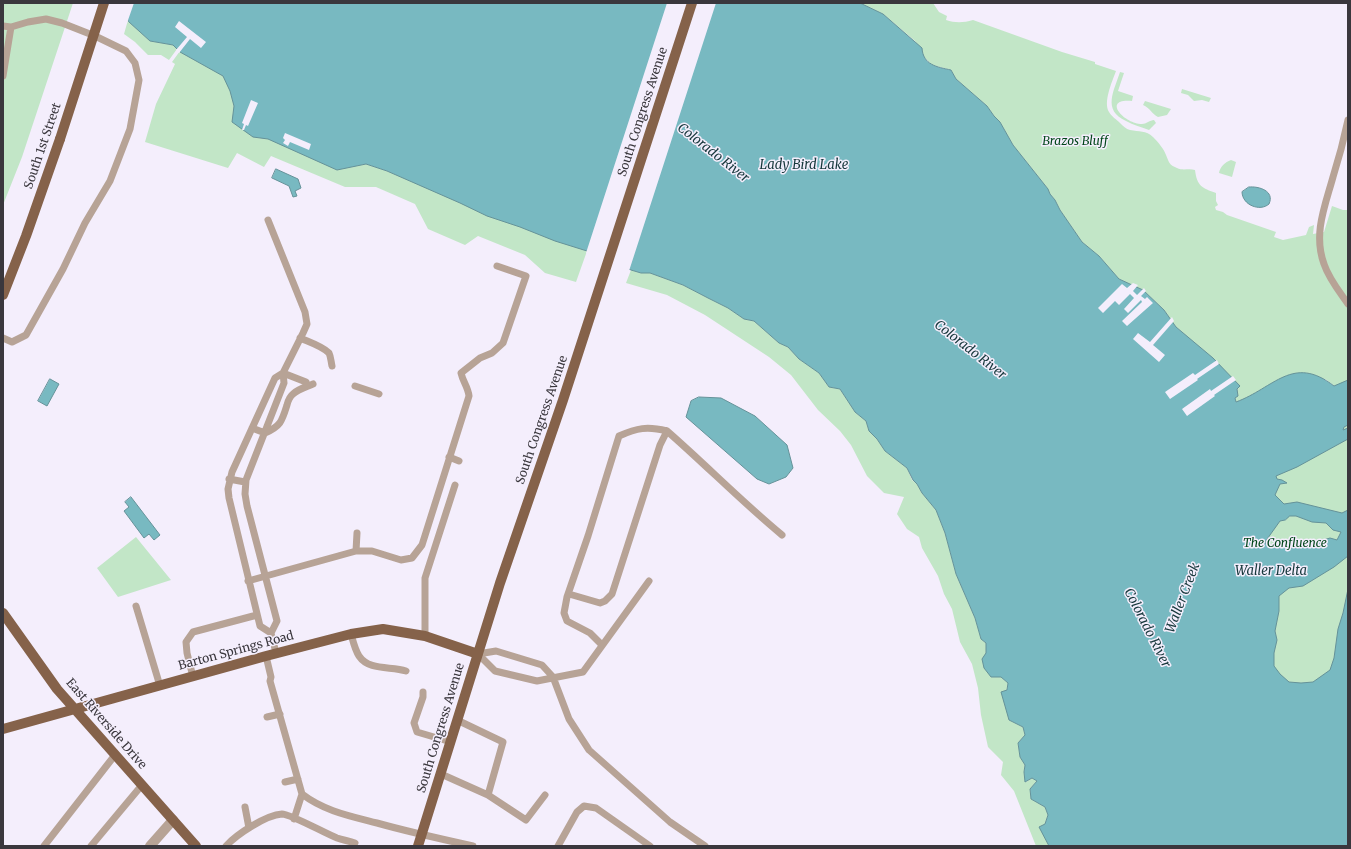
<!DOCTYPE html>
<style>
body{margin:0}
#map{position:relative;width:1351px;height:849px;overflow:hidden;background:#f4eefc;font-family:Merriweather,serif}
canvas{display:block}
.frame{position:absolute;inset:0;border:4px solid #3a373d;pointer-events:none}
</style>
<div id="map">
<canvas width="1351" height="849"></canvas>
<div class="frame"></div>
</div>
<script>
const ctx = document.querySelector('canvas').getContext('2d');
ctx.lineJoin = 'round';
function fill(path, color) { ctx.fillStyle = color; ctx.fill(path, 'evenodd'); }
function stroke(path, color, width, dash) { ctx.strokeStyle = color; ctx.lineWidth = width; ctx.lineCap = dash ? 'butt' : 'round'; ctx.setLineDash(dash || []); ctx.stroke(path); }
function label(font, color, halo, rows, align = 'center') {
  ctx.font = font + ' Merriweather,serif'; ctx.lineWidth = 3; ctx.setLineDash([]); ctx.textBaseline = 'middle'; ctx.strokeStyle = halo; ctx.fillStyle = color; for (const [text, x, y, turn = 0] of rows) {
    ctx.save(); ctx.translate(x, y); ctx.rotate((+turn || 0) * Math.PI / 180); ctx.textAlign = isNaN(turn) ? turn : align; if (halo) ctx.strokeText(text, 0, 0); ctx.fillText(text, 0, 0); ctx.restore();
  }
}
fill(new Path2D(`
 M3,3H73L22,157L3,205Z
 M860,3H933L939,12L947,16L946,20C955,23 963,23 973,20L1062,52L1095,62V64L1116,71C1112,82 1103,102 1109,112C1112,117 1116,119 1120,123C1123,126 1126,129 1130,130C1139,132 1146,130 1153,137C1158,142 1164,149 1166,155C1169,162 1169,165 1177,168C1183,171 1189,168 1195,170C1197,186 1202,188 1216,193V201L1218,205L1215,207L1216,210L1223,212L1227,215L1276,232L1274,237L1283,240L1306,235L1309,227L1314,225L1313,234L1324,232L1332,206L1343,210H1347L1348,207V428L1342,431L1336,387L1325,379L1236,402C1234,397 1236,390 1240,386L1176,327L1164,310L1143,290L1119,279L1099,256L1082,242L1060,210L1055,200L1050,194L1048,189L1013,145L1000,122L994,116L987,106L956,79L951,70L932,65L922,55L915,41L883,14Z
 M128,20L150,41L173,45L177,49L169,60L161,55H148L135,42L124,34Z
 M180,51L202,64L229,74L354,166L366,164L387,171L587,251L576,282L545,273L525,255L478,236L465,245L428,229L415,204L376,187H345L271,156L264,167L237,153L228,168L145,142L156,104L175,64L172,62Z
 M1120,72L1124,73L1118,91L1133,96L1132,101C1101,98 1124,124 1142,124C1146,124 1150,120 1154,120L1156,123L1149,130C1142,127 1133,125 1126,121C1102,110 1114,91 1120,72Z
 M1182,89L1211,98L1209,102L1202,100L1194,101L1188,95L1181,93Z
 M1145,101L1171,109L1167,115L1158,117C1152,114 1150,108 1143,105Z
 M1231,160L1236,162L1232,177L1219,173C1220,167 1225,162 1231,160Z
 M631,270L641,273H650L683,285L708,298L728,308L744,319L754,321L779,343L788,347L799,359L819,373L829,387L840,389L855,412L866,421L869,431L877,439L885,451L907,468L912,480L917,484L922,493L936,510L945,533L956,574L975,618L981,639L986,643L991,677H1001L1008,683L1007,690L1009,720L1023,727L1025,735L1018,743L1020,757L1025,765L1024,772L1026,782L1032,778L1037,781L1030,789L1031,799L1045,807L1048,815C1044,825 1044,836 1049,846H1036L1014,791L1001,775L1003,762L988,747L981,715L978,688L972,664L960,642L952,609L944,594L938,576L922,548L919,537L907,529L897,514L904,497L884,493L867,476L851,445L840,431L818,410L791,375L769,357L705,315L667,295L626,283Z
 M1348,438V738L1288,727L1210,524L1269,477Z
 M136,537L171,580L118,597L97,568Z`), '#c2e6c7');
const water = new Path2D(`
 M119,3H860L883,14L922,48C923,65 937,67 951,70L956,79L987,106L994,116L1000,122L1013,145L1048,189L1050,194L1055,200L1060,210L1082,242L1099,256L1119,279L1143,290L1164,310L1176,327L1213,358L1240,386L1237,389L1238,396L1235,398L1236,402C1274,388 1293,354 1334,386L1348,380V425L1344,427L1343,430L1348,428V439L1297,467L1276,476L1277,479L1282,480L1287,483L1280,484L1275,495L1284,504L1297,502L1342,513L1348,510V556L1334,567L1303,586L1289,588L1279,596V611L1275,631L1277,640L1274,653V666L1280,674L1289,682L1301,683L1313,682L1330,670L1334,658L1338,629L1343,613L1348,589V846H1049L1039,827L1045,824L1048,815L1045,807L1031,799L1030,789L1037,781L1032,778L1025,782L1024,772L1025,765L1020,757L1018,743L1025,735L1023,727L1009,720L1001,692L1007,690L1008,683L1001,677H991L984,668L982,659L986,653V643L981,639L975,618L956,574L945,533L936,510L922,493L917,484L913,480L907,468L885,451L877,439L869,431L866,421L855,412L840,389L829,387L819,373L799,359L788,347L779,343L754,321L744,319L728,308L708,298L683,285L650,273H641L631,270L587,251L555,241L520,227L487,216L460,203L387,171L366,164L337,170L268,139L253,137L232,122L234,106L230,91L223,76L180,52L173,45L150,41L129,22ZM1290,516H1296L1312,522L1326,523L1333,530L1341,532L1337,540L1330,538L1300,547L1291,548L1285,545L1272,547L1266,544L1265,542L1280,521L1285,520Z
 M276,169L298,179L301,188L295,191L297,196L293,197L289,186L272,178Z
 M1249,187C1259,186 1275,191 1269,204C1260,212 1242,205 1242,192Z
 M50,379L59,384L47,406L38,401Z
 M699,397L721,398L755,416L787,445L793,468L786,477L769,484L757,479L686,417L691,401Z
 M131,497L160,535L154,540L149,534L144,538L124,511L129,507L125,502Z`);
fill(water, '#78b9c1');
stroke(water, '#659299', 1);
fill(new Path2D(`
 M117,3H134L127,23L123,14Z
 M667,3H716L629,271L586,253Z
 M179,21L206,42L201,48L190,39L179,53L176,50L187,37L175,27Z
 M251,100L258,103L248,126L246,125L244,130H242L244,124L242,123Z
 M285,133L311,144L309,150L290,142L288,146L283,143L285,140L283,138Z
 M1133,283L1138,285L1133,291L1137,295L1144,288L1146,291L1141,296L1145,299L1147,297L1153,303L1127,326L1122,321L1142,302L1141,300L1128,313L1124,309L1134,298L1130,294L1119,305L1115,301L1103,313L1098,308L1122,284L1127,288Z
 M1172,317L1174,321L1153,345L1165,355L1159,362L1133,339L1138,333L1150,342Z
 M1217,360L1219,364L1197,379L1198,380L1170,399L1165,392L1193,373L1195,375Z
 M1233,376L1236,380L1214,395L1215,396L1187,416L1182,409L1210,389L1211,391Z`), '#f4eefc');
stroke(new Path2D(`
 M3,26L11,27
 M3,76L11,27L28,22L46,19L62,23L95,36L126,51L135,63L139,80L130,129L110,181L85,223L63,269L26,335L12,342L3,338
 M1348,120C1344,139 1339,158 1333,177C1325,206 1313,234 1324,264C1329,279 1339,291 1348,304
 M268,220L305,312L307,324L303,333L283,373L275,378L232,472L228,489L229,498L260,626L271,633
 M300,338C309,342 322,346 329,353C331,357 331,362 332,366
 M283,373L306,382
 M355,386L379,394
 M252,428L265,433C281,426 282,421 287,405C288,401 289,397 293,394C298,389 306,387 313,384
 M667,431C706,465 742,502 782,535
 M449,457L459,461
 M229,479L245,482
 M356,551L357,533
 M248,581L356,551H372L401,560L412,558L422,545L469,396C468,387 463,382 461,373L480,358L492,353L503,343L526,276L497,266
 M569,594L600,603L605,601L612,594L660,445L667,431C647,426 637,428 619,436L588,536L567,597L564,613L567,621L590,633L602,645
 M136,606L160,686
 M351,634C353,641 355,650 359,656C369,671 391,666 406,671
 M425,636V578L455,485
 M276,653L271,633L277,621L247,506L245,494L246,480L284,383L283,373
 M478,654L496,651L542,665L553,677L569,719L589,750L670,822L705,846
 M478,654L495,671L537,681L583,672L649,581
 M266,656L271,677L270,681L302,794C324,811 350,816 377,823C409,832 441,839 473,846
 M193,677L187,653L186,642L193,632L257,615
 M423,692V697L414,723L417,732L451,742
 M267,717L280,714
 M457,720L503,742L488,795
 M441,774L488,795L526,820L545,795
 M285,782L298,779
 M245,807L249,828
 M294,819L302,794
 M44,846L115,755
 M91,846L142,785
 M226,846C237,834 266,815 282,814C291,814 326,834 337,838C343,840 349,841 355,843
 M558,846L577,812L584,806L596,808L650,846`), '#b7a396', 7);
stroke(new Path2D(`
 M150,846L173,820`), '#b7a396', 10);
stroke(new Path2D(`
 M3,295L26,236L60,139
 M3,613L57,689L196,846
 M3,729L266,656L351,634L383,629L425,636L478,654
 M418,846L500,583L563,400L692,3`), '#85624a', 10);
stroke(new Path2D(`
 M60,139L104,3`), '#85624a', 10);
label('12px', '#3a373d', '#f4eefc', [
 ["South Congress Avenue",643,112,-72],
 ["South 1st Street",43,146,-71],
 ["South Congress Avenue",542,420,-71],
 ["Barton Springs Road",236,651,-15],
 ["East Riverside Drive",106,724,49],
 ["South Congress Avenue",441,728,-73]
]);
label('italic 12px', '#004619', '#f4eefc', [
 ["Brazos Bluff",1075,142],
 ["The Confluence",1285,544]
]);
label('italic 13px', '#17383c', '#f4eefc', [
 ["Colorado River",713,153,38],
 ["Lady Bird Lake",804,165],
 ["Colorado River",970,350,38],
 ["Waller Delta",1271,571],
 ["Waller Creek",1183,598,-69],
 ["Colorado River",1147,628,63]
]);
</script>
